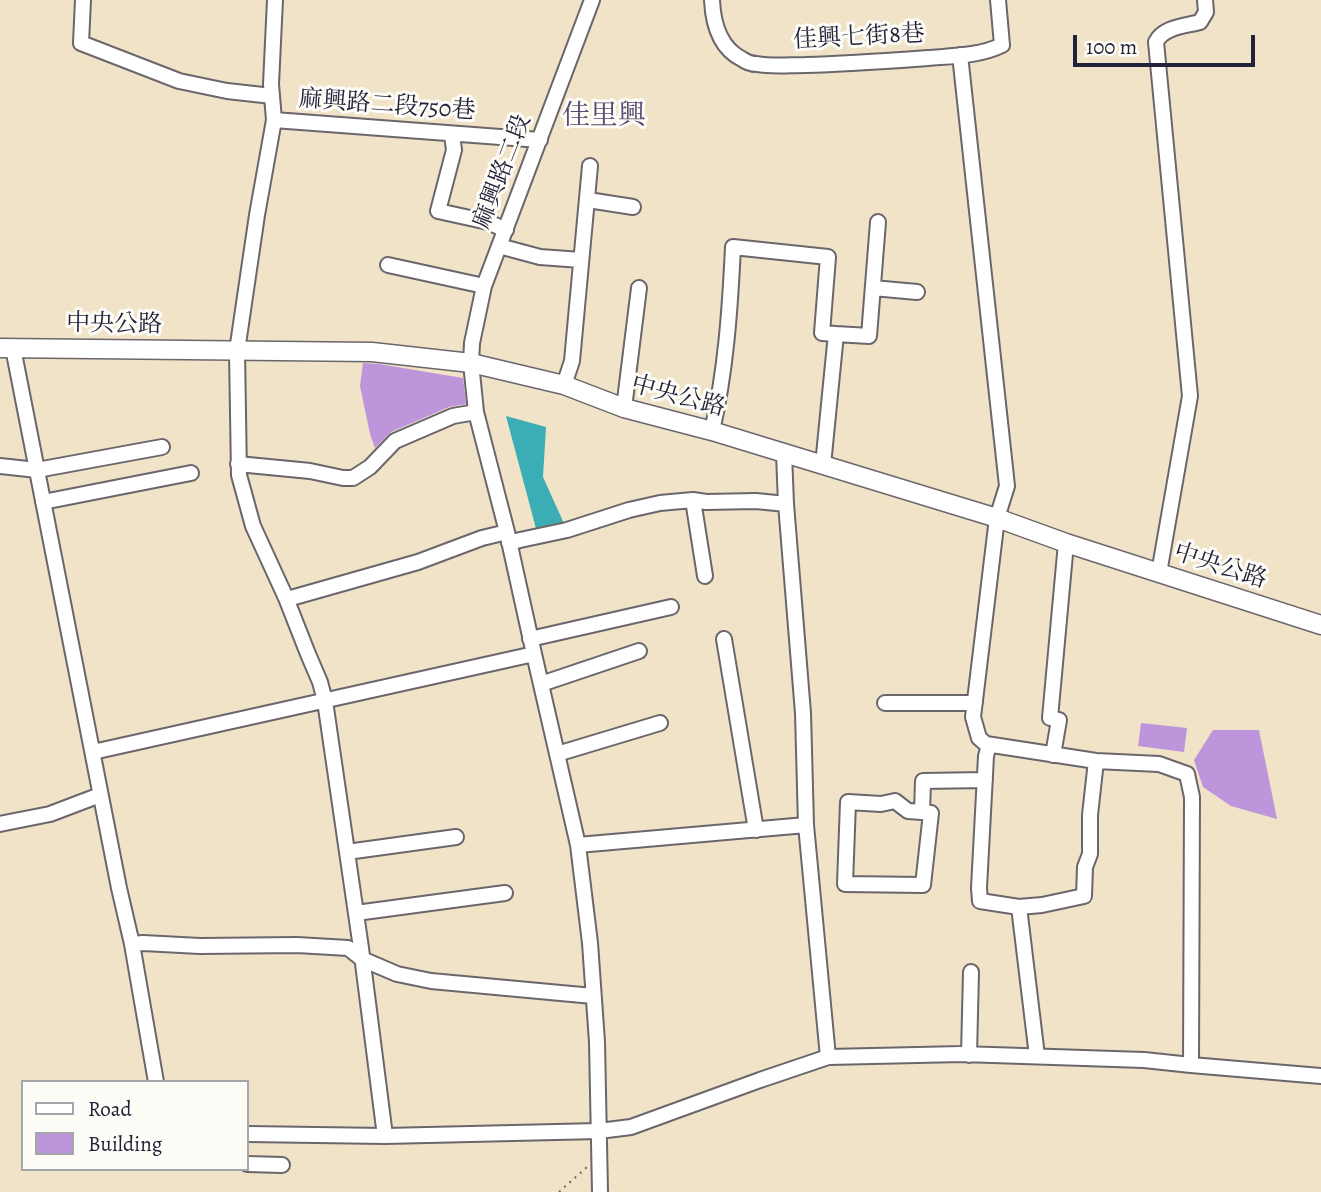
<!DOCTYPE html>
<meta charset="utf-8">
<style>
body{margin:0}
#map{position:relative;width:1321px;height:1192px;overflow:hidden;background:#f1e3c7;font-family:Alegreya,serif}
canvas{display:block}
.legend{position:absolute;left:21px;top:1080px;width:228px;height:91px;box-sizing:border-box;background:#fdfcf7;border:2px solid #a5a5ac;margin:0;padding:9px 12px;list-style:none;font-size:21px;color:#22223b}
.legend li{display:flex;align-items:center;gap:14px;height:35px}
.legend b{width:35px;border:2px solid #a5a5ac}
.scale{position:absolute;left:1073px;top:35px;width:182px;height:32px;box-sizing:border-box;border:4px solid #22223b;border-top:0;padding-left:9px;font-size:21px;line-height:24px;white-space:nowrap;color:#22223b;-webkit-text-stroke:5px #fdfcf7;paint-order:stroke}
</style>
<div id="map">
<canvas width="1321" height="1192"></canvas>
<ul class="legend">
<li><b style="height:9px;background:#fff"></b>Road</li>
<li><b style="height:19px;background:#bd95db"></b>Building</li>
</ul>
<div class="scale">100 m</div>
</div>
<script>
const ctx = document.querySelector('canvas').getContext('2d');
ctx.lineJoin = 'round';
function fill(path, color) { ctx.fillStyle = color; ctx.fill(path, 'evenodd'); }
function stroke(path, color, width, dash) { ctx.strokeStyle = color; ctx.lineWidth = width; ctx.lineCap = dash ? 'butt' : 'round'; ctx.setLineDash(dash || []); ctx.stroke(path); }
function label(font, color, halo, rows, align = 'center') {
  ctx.font = font + ' Alegreya,"Noto Serif TC",serif'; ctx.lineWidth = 6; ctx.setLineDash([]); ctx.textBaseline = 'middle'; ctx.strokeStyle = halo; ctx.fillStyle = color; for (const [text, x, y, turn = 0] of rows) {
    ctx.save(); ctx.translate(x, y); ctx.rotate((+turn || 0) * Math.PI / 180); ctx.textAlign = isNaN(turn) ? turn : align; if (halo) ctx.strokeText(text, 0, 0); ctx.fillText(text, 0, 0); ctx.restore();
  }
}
fill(new Path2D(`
 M506,416L546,427L543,477L566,528L538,536Z`), '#3badb4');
fill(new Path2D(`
 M363,363L379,364L463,378L466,404L449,407L391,432L375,448L370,434L360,386Z
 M1141,723L1187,728L1184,752L1138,746Z
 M1213,730H1259L1277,819L1231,806L1203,787L1194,760Z`), '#bd95db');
const minor = new Path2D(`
 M83,0L81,43L179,81L227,91L272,96
 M275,0L271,84L274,120L257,215L237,351L239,475L253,526L286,598L308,654L320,682L325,701L361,948L385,1136
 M592,0L484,286L472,343L471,363L476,412L507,532L534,654L578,845L590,943L597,1042L600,1192
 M712,0C713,23 720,48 742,59C746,62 752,64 757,64C772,67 789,65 805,65C846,64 887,61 928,58C952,56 980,56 1002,45L998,0
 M960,55L1007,486L997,518L973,717L979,738L986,744L1096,761L1159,764L1187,774L1192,797L1191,1065
 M274,120L540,140
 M452,135L454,150L438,211L488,222L506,230
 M588,200L633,207
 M499,246L540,257L581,260
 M388,265L484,286
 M873,288L917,292
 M836,334L869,336L878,222
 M13,348L119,888L132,944L156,1082
 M564,385L572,361L590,166
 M624,408L639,288
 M712,431C726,370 730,309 733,247L828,257L822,333L836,334L823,465
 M784,453L786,504L803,713L806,825L828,1057
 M238,464L310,471L343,478H353L370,467L395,441L453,416L476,412
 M0,466L37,470L162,447
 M693,500L705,576
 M43,502L191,473
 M509,543L520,540L567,530L629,510L660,503L693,500L706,502L756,501L786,504
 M1159,573L1190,396L1156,42C1163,27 1185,26 1200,22L1206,12L1205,0
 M286,598H291L418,562L482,538L507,532
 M530,639L671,607
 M724,639L756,830
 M541,684L639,651
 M885,703H975
 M989,745L986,756L979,888L980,901L1019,907L1037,1056
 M93,752L534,654
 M557,754L660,723
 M1053,755L1059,720L1050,718L1066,543
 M922,812L908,811L895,801L881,804L848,802L845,884L923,885L931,813L922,812L923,781L985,780
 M0,824L50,814L100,795
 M578,845L806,825
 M347,852L456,837
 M1019,907L1042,905L1084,896L1085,867L1090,854V815L1096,761
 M356,913L505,893
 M132,944L143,943L200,946L297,945L348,948L362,959L397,974L431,981L593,996
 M969,1055L971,972
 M247,1134L385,1136L599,1131L631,1127L760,1080L828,1057L962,1054L1144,1060L1191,1065L1321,1076
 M247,1164L282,1165`);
const major = new Path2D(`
 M0,348L372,352L471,363L564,385L624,408L712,431L997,518L1066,543L1321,625`);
stroke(minor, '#6a666c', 18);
stroke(major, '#6a666c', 21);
stroke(new Path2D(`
 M559,1192L587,1167`), '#6a666c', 2, [2, 5]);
stroke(minor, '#fff', 14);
stroke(major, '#fff', 18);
label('24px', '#22223b', '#fdfcf7', [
 ["佳興七街8巷",859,38,-3],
 ["麻興路二段750巷",387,106,4],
 ["麻興路二段",503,172,-69],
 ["中央公路",114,325,1],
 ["中央公路",678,397,15],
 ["中央公路",1220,567,18]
]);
label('28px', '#584a73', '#fdfcf7', [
 ["佳里興",604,117]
]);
</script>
